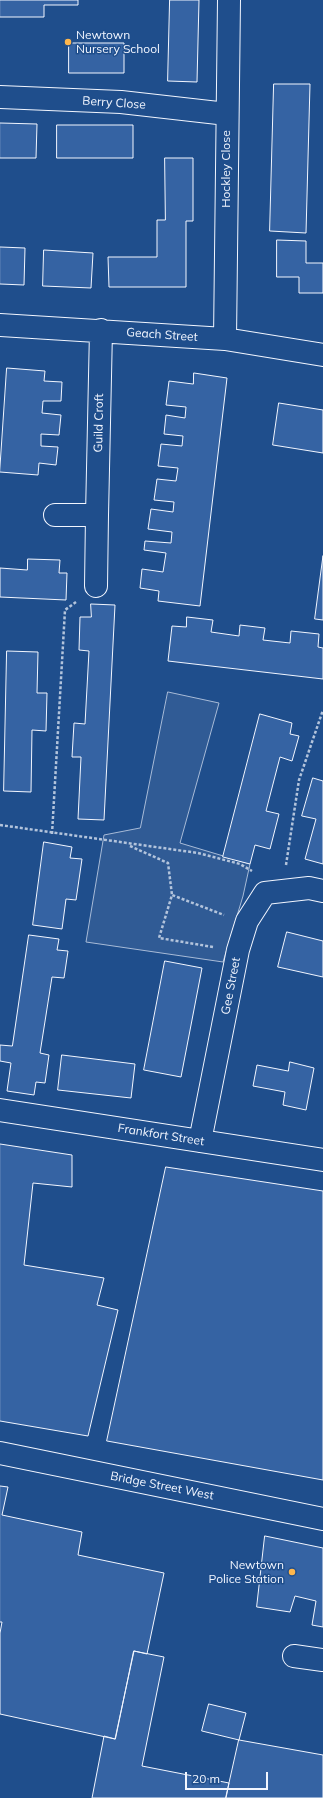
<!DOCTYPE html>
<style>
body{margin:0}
#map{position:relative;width:323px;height:1798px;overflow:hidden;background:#1f4e8c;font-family:Mulish,sans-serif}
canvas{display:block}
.scale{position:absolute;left:185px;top:1772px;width:83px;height:18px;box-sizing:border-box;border:2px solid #f2f6ff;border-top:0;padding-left:5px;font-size:12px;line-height:14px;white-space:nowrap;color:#f2f6ff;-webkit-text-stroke:3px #1f4e8c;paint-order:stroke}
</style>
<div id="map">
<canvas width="323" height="1798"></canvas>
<div class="scale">20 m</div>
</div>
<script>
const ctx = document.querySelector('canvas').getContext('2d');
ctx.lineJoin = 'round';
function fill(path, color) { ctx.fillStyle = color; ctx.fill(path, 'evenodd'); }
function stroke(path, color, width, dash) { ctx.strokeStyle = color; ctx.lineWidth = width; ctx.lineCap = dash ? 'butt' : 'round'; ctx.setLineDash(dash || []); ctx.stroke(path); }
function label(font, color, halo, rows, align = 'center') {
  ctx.font = font + ' Mulish,sans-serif'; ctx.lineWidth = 3; ctx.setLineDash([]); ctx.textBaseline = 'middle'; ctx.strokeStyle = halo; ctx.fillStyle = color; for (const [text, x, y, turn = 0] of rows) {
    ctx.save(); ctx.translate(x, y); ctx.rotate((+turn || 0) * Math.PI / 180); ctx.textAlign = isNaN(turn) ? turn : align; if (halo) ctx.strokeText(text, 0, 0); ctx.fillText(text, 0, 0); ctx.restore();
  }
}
const built = new Path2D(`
 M168,692L219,703L180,843L250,864L243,896L223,962L86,942L104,835L140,828Z`);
fill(built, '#305b95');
stroke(built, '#a8bbd7', 1);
const building = new Path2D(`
 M0,0H78V5H44V17H0Z
 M170,0H199L197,82L168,81Z
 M69,43H124V73H69Z
 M274,84H310L306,233L270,231Z
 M0,123L37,124L36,158H0Z
 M57,125H133V158H57Z
 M165,158H193V221H186V287H109L108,257H157V220H165Z
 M277,240L306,241V263H323V293H299V277H277Z
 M0,247L25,248L24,285L0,284Z
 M44,250L93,253L91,288L43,286Z
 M7,368L45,371L44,381L62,382L61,401H43L42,413L61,415L59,435L41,434V446L58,447L56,465L39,463L38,475L0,472Z
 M194,373L227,378L200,606L158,601L159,591L140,588L142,569L163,572L166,553L144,550L145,541L171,543L172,532L148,529L151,509L173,512L174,502L154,500L157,479L176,481L178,468L158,466L161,444L182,446L183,436L164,434L166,415L185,418L186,407L166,405L169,381L193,384Z
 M279,403L323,410V453L273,445Z
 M323,556V620L315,619Z
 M28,559L60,560L59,573H67L66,600L0,597V568L27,570Z
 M91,604L115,605L104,820L78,819L81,757H72L74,723L85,724L89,651L79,650L80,617H91Z
 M187,617L213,620L211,632L239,636L240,625L265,628L263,640L290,643L291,631L319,634L318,647L323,648V679L168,661L172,626L186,627Z
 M7,651L38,652L37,693H47L46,731L32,730L31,792L4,791Z
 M260,714L292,723L290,734L299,736L292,761L280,757L266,811L279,814L270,849L255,845L250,864L223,857Z
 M313,778L323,781V864L305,859L316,819L302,816Z
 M44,842L72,847L70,858L82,859L76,900L66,899L62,929L33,925Z
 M287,932L323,941V977L278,967Z
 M29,935L59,939L57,950L68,951L64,978L52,977L40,1053L49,1055L45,1083L36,1082L34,1095L7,1091L11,1063L0,1061V1045L12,1046Z
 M165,961L202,968L181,1077L144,1070Z
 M62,1055L135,1064L131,1098L58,1090Z
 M290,1062L314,1068L306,1110L283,1105L285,1092L253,1086L257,1065L288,1071Z
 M0,1144L72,1155V1187L33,1183L24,1265L104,1278L97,1305L118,1310L88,1436L0,1421Z
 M166,1167L323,1191V1480L107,1441Z
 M0,1486L8,1487L2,1515L82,1532L78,1555L164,1573L147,1654L134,1651L115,1739L0,1714V1633L2,1622H0Z
 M265,1536L323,1548V1627L312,1625L316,1601L295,1596L290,1612L257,1607Z
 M134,1651L164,1657L142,1766L229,1783L226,1798H92L104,1736L115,1739Z
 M209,1704L246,1713L239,1740L202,1731Z
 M239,1740L323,1755V1798H226Z`);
fill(building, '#3563a3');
stroke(building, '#f2f6ff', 1);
const minor = new Path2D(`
 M0,97L121,102L227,114
 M0,325L225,339L323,355
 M225,339L229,0
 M55,515H97L101,330
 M96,586L97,515
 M0,1110L323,1160
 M200,1141L238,950L247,921L265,893L309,888L323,891
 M0,1453L323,1519
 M294,1656L323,1660`);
stroke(minor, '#f2f6ff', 24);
stroke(new Path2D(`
 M0,825L198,853L240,864L252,871
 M52,834L65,610L76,602
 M130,846L168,863L172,895
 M286,865L299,780L323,710
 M213,947L159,938L172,895L224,915`), '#b3c4dc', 2.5, [3, 2]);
stroke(minor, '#1f4e8c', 22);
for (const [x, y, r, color] of [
 [68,42,4,"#ffb74d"],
 [292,1572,4,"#ffb74d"]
]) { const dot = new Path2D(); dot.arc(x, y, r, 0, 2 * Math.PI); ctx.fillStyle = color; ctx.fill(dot); stroke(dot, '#1f4e8c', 1.5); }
label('12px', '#f2f6ff', '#1f4e8c', [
 ["Newtown",76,35],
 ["Nursery School",76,49],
 ["Newtown",284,1565,"right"],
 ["Police Station",284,1579,"right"]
], 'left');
label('12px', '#f2f6ff', '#1f4e8c', [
 ["Berry Close",114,103,4],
 ["Hockley Close",226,169,-90],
 ["Geach Street",162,335,4],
 ["Guild Croft",99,423,-89],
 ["Gee Street",231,986,-79],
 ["Frankfort Street",161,1135,9],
 ["Bridge Street West",162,1486,11]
]);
</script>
